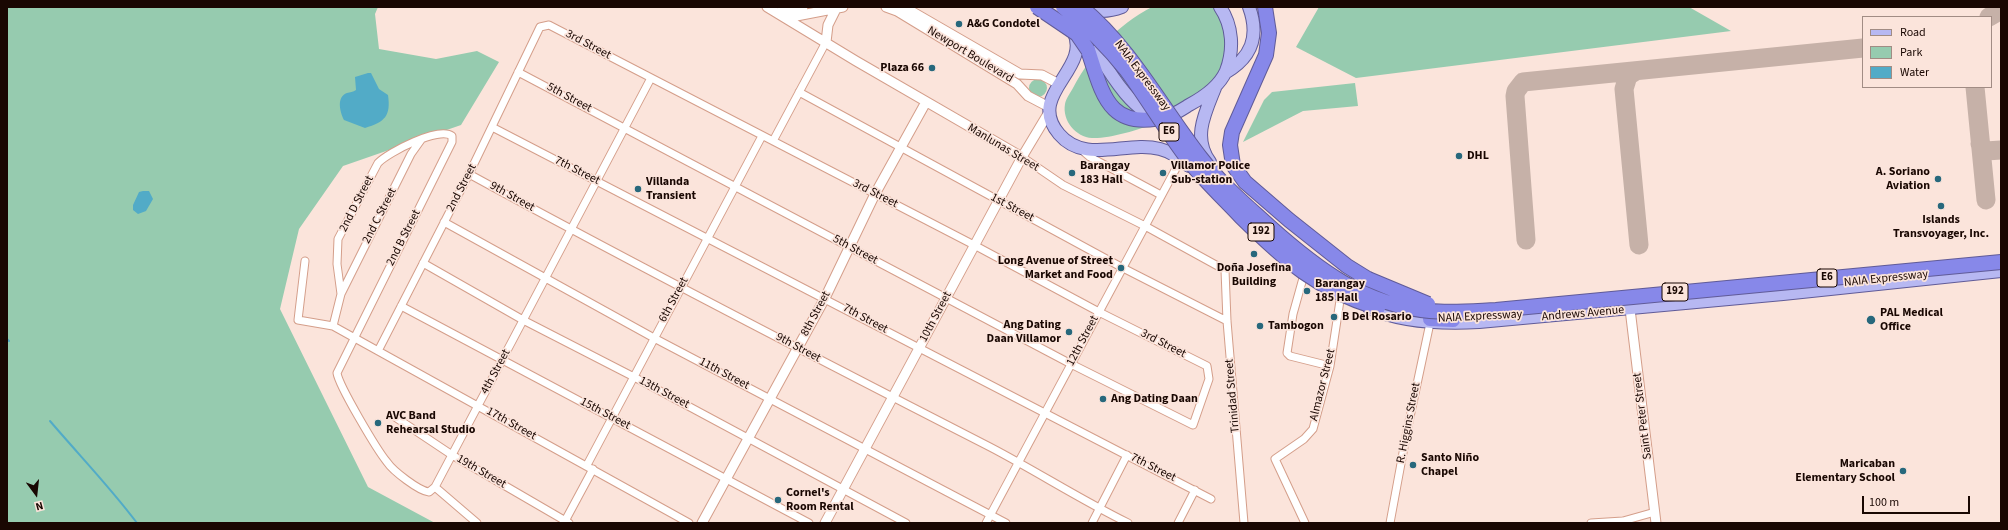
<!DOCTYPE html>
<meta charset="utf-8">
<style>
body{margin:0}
#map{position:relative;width:2008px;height:530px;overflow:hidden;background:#fbe4db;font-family:"Source Sans 3",sans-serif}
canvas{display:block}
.frame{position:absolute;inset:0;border:8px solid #190702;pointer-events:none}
.legend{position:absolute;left:1862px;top:16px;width:130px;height:72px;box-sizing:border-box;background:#fbe4db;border:1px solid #a18c84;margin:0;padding:5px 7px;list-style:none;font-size:12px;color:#190702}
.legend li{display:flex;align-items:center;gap:8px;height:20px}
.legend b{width:20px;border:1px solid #a18c84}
.north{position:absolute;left:16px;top:474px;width:40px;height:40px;-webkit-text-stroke:3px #fbe4db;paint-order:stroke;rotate:165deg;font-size:11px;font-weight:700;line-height:16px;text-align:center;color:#190702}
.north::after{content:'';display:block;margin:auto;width:14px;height:18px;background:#190702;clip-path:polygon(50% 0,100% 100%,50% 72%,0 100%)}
.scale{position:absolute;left:1862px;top:496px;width:108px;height:18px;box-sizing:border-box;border:2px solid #190702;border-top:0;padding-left:5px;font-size:12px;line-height:14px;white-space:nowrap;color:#190702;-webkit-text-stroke:3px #fbe4db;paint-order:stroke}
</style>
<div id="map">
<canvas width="2008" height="530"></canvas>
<div class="frame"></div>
<ul class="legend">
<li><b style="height:5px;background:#b7b8f2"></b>Road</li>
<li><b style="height:11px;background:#96cbaf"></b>Park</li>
<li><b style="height:11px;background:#52abc7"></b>Water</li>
</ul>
<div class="north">N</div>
<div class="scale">100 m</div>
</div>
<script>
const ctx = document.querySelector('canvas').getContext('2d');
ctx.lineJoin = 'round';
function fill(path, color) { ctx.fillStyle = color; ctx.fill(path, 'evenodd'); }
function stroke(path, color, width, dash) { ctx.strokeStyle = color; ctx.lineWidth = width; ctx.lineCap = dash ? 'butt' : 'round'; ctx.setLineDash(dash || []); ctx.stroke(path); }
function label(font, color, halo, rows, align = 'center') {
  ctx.font = font + ' "Source Sans 3",sans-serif'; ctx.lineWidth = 3.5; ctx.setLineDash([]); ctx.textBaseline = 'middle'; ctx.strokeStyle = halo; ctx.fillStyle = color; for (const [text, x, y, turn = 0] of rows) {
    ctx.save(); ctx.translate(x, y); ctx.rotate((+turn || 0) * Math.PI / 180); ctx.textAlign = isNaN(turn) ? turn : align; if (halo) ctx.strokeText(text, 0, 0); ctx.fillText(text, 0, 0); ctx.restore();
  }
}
fill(new Path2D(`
 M7,7H378L375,14L379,49L436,59L477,51L499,62L461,125L343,166L299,229L280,309L368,487L435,523H7Z
 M1152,7H1214C1227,22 1230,44 1224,63C1217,84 1173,113 1154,123C1140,130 1107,139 1092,138C1076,137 1062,121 1065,104C1066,99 1070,93 1073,88C1091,54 1117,25 1152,7Z
 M1319,7H1689L1731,31L1356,78L1296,47Z
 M1029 88a9 9 0 1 1 18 0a9 9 0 1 1-18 0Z
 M1355,83L1358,106L1303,111L1243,142L1264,100L1272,92Z`), '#96cbaf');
fill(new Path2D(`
 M368,73H371L379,89L388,95C391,116 385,122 365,128L344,120C340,112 336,97 347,93C350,92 353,92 356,90L355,77Z
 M143,191H149L153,199L146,211L138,214L133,210V205L139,192Z`), '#52abc7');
stroke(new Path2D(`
 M7,339L9,341
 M50,421C79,455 110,487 137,523`), '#52abc7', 2);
stroke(new Path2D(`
 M1989,17L2001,10
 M1636,71L1628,76L1624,89L1639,245
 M1975,87L1986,200
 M1980,144L1986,151L2001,150
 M1526,240L1515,96L1516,91L1523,82L1863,48`), '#c6b1a8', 19);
const minor = new Path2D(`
 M799,92L1123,268L1227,321
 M492,127L1211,499
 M773,141L826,42
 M1082,150L1090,157L1161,195
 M1022,157L1063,185L1145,226L1225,270L1227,321L1244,523
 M469,174C641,268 816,358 990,447C1036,471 1081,500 1128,523
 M444,222L654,338L1006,523
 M305,261L298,320L333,326L689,523
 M423,263L523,320L634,377L906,523
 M1305,271L1293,314L1287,353L1290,356L1330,366
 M341,294L337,264L338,239L378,163C389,152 439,126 452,136V142L337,373C339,386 377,450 387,462C393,471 419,491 429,492L435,487L651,78
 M401,306L809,523
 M333,326L341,294L411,154L421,140
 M378,351L469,174L540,27L549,25L974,245L1099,312L1207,366L1209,379L1193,425L1071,364L518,72
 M395,417L452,455L569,523
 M587,465L762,136
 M435,487L477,523
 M565,521L593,469
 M986,523L1181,159
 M1092,523L1127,455
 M1178,523L1195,490
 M1305,523L1275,459L1304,439L1313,429L1330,366L1341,294
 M1390,523L1407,431L1430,323
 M1591,523L1623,521L1655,512`);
const tertiary = new Path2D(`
 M767,7L856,61L1022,157
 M886,7L897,11L1017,84L1028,96L1049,107
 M904,7L1020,74L1042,75L1059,84
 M777,13L803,7
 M786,18L843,7
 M826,42L828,25L836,9
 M1630,309L1656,523
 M702,523L825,298L875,194L926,102
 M825,523L1022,157L1049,112`);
const primary = new Path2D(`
 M1083,7C1097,13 1109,12 1122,7
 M1081,30C1090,37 1093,46 1099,55C1111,75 1136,116 1161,117C1171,117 1181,110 1189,105C1204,97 1219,87 1226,71C1234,50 1233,26 1220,7
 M1073,31C1093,69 1025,94 1059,134C1085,165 1127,140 1160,149C1172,152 1180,159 1189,166
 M1225,73C1251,58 1260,37 1249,7
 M1210,162C1192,138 1205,113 1215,88
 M1369,308C1403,323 1443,324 1479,322L1783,294L2001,271`);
const motorway = new Path2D(`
 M1265,7L1269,33L1266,55L1232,132L1230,145L1233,165L1245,182L1289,220L1347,266L1368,279
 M1088,50C1103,96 1109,132 1169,116
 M1430,319L1453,320`);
stroke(minor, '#d49e8a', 9);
stroke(tertiary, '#d49e8a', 11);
stroke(primary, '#605b98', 14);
stroke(motorway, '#605b98', 16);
stroke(minor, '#fff', 7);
stroke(tertiary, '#fff', 9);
stroke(primary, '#b7b8f2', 12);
stroke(motorway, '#8788e9', 14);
const motorwayBridge = new Path2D(`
 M1037,7L1077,34L1088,50
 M1063,7C1087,26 1108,47 1127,71C1150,102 1169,136 1193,166C1208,184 1225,200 1241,217C1286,261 1316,289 1378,308
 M1081,7C1132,49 1161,107 1201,158C1221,184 1246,205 1270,227C1317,269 1364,305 1430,311C1452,313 1474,311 1496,310L2001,262
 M1368,279L1428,304`);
stroke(motorwayBridge, '#605b98', 16, []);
stroke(motorwayBridge, '#8788e9', 14);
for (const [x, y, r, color] of [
 [959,24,4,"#27687c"],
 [932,68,4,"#27687c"],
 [1459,156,4,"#27687c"],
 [1072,173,4,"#27687c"],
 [1163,173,4,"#27687c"],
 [1938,179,4,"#27687c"],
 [638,189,4,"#27687c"],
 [1941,206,4,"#27687c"],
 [1254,254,4,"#27687c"],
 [1121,268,4,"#27687c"],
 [1307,291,4,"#27687c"],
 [1334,317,4,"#27687c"],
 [1871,320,5,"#27687c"],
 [1260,326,4,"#27687c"],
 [1069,332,4,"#27687c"],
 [1103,399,4,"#27687c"],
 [378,423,4,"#27687c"],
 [1413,465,4,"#27687c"],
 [1903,471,4,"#27687c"],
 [778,500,4,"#27687c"]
]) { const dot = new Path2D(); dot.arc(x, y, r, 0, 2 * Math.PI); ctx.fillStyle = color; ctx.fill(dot); stroke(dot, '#fbe4db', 1.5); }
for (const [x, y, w] of [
 [1169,132,20],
 [1261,232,26],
 [1827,278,20],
 [1675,292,26]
]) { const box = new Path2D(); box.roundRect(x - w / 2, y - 9, w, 18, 3); ctx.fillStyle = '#fbe4db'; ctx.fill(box); stroke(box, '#190702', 1); }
label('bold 11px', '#190702', null, [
 ["E6",1169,132],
 ["192",1261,232],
 ["E6",1827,278],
 ["192",1675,292]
]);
label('bold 12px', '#190702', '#fbe4db', [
 ["A&G Condotel",967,24],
 ["Plaza 66",924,68,"right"],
 ["DHL",1467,156],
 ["Barangay",1080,166],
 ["183 Hall",1080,180],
 ["Villamor Police",1171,166],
 ["Sub-station",1171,180],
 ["A. Soriano",1930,172,"right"],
 ["Aviation",1930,186,"right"],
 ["Villanda",646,182],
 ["Transient",646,196],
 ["Islands",1941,220,"center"],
 ["Transvoyager, Inc.",1941,234,"center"],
 ["Long Avenue of Street",1113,261,"right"],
 ["Market and Food",1113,275,"right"],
 ["Doña Josefina",1254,268,"center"],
 ["Building",1254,282,"center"],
 ["Barangay",1315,284],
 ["185 Hall",1315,298],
 ["PAL Medical",1880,313],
 ["Office",1880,327],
 ["B Del Rosario",1342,317],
 ["Ang Dating",1061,325,"right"],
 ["Daan Villamor",1061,339,"right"],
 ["Tambogon",1268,326],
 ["Ang Dating Daan",1111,399],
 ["AVC Band",386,416],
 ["Rehearsal Studio",386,430],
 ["Santo Niño",1421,458],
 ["Chapel",1421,472],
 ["Maricaban",1895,464,"right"],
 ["Elementary School",1895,478,"right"],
 ["Cornel's",786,493],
 ["Room Rental",786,507]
], 'left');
label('12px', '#190702', '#fbe4db', [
 ["3rd Street",588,45,28],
 ["Newport Boulevard",970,55,31],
 ["NAIA Expressway",1142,76,53],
 ["5th Street",569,98,28],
 ["Manlunas Street",1003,148,31],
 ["7th Street",577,171,27],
 ["2nd Street",462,188,-63],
 ["3rd Street",875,194,27],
 ["9th Street",512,197,29],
 ["2nd D Street",357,204,-63],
 ["1st Street",1012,208,28],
 ["2nd C Street",380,216,-63],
 ["2nd B Street",404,238,-63],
 ["5th Street",855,250,28],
 ["NAIA Expressway",1886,279,-6],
 ["6th Street",674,300,-62],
 ["8th Street",816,314,-62],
 ["Andrews Avenue",1583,314,-5],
 ["10th Street",936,317,-62],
 ["NAIA Expressway",1480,317,-3],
 ["7th Street",865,319,28],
 ["12th Street",1083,341,-62],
 ["3rd Street",1163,344,27],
 ["9th Street",798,348,28],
 ["4th Street",496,372,-62],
 ["11th Street",724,374,28],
 ["Almazor Street",1323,385,-76],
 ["13th Street",664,393,28],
 ["Trinidad Street",1233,396,-95],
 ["15th Street",605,414,28],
 ["Saint Peter Street",1643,416,-97],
 ["R. Higgins Street",1409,423,-79],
 ["17th Street",511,424,29],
 ["7th Street",1153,468,27],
 ["19th Street",481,472,30]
]);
</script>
